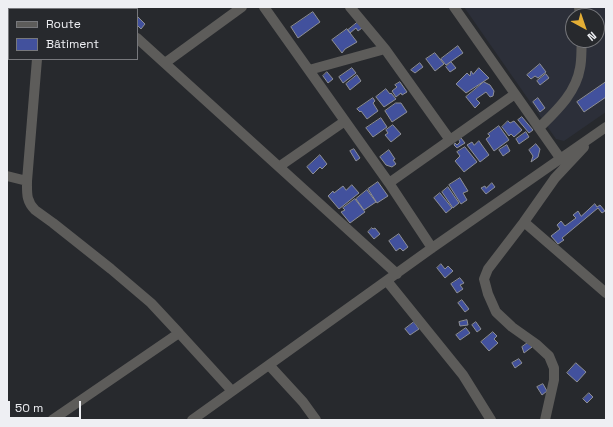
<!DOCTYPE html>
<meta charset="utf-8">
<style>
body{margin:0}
#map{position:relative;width:613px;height:427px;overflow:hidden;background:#27292d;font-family:"Space Grotesk",sans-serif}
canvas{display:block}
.frame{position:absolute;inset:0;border:8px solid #eeeff3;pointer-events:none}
.legend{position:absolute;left:8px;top:8px;width:130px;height:52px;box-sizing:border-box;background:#27292d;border:1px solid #77787c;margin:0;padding:5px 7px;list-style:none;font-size:12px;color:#eeeff3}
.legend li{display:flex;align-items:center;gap:8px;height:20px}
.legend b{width:20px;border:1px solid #77787c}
.north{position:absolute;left:565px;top:8px;width:40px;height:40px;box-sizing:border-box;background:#27292d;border:1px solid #77787c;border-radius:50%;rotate:140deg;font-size:11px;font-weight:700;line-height:16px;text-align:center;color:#eeeff3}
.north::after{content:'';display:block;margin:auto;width:14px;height:18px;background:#e4ae35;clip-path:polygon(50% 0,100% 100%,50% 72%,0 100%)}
.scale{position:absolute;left:8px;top:401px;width:73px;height:18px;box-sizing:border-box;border:2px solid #eeeff3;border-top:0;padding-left:5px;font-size:12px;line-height:14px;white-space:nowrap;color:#eeeff3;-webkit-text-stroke:3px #27292d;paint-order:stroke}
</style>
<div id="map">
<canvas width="613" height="427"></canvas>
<div class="frame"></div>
<ul class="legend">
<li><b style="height:5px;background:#5d5c5a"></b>Route</li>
<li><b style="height:11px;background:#42519d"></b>Bâtiment</li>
</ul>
<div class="north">N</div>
<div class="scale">50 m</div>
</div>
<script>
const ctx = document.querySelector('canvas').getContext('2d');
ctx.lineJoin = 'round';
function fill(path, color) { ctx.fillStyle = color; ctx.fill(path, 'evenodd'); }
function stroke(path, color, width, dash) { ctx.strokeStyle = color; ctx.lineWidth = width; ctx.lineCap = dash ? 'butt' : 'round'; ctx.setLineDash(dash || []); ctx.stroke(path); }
fill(new Path2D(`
 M464,7H606V112L564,141L556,139ZM573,16H597V40H573Z`), '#2c2f39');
const building = new Path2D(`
 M313,12L320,22L298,38L291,27Z
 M137,16L145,24L141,29L137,25Z
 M358,22L362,28L358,31L356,28L350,33L348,30Z
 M347,29L357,42L345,49L342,53L332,40Z
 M458,46L463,53L446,65L441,59Z
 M435,53L444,64L435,71L426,59Z
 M451,62L456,68L450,72L446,67Z
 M420,63L423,67L415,73L411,70Z
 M540,64L546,72L538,78L535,76L531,79L527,75Z
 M352,68L356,73L343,83L339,77Z
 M479,68L489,78L466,93L456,84L467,73L470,76L471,71L473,74Z
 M327,72L333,79L328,83L323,76Z
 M546,74L549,78L540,85L537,81Z
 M357,75L361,81L350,90L346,84Z
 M400,82L407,92L402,95L401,93L396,97L392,91L397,87L395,85Z
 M484,82L490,85L494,91L493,96L490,97L486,92L476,99L480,103L475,108L466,97Z
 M606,82V97L584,112L577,102Z
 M386,89L390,94L391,93L396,99L384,107L376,97Z
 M373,98L375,101L373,103L378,111L367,119L361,111L360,112L357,109Z
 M538,98L545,108L540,112L533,102Z
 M396,103H401L407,112L392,122L385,111Z
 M522,117L533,130L529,133L518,120Z
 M381,118L387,127L373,137L366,128Z
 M508,121L510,123L514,121L522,130L514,137L511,134L509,136L502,127Z
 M393,125L401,134L391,142L385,135L388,133L386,130Z
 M499,126L509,140L494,151L486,139L490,136L488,134Z
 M526,132L529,137L519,144L516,139Z
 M461,138L465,143L457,148L454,145L455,143L457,145L460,142L459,140Z
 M479,141L489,155L480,162L467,145L472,142L474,145Z
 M536,144L540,149L538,157L531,162L533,156L529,150Z
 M507,145L510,151L503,156L499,150Z
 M465,147L477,162L464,172L455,161L460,156L457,152Z
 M354,149L360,158L356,161L350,151Z
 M389,150L395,159L393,160L396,164L392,167L386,165L380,157Z
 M320,155L327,164L322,169L320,167L313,174L307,167Z
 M460,178L468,191L463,193L467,200L461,204L449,185Z
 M378,182L388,196L377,203L368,189Z
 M492,183L495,187L486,194L481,188L485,186L486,188Z
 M352,185L359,193L339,209L328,196L333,191L334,193L343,186L346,190Z
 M448,187L459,203L453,208L442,192Z
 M367,190L376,202L364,210L356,199Z
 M440,193L452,208L446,213L434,198Z
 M355,199L365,212L350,223L341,212L345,210L343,208Z
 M595,204L597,207L600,205L605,211L602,213L598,208L562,238L564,240L558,244L551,236L560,229L557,225L561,221L565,226L576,218L573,215L578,211L581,216Z
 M372,228L373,229L375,228L380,234L374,239L368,232Z
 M399,234L408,247L403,251L400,248L396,251L389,241Z
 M441,264L445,269L448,266L453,271L445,278L437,268Z
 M460,278L464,283L460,285L463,289L457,293L451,284Z
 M462,300L469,309L465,312L458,303Z
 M467,320L468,325L460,326L459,322Z
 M414,322L419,329L410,335L405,329Z
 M476,322L481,329L477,332L472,325Z
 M466,328L470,333L460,340L456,335Z
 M493,332L497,336L494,339L498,343L489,351L481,342Z
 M529,342L532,347L524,353L522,347Z
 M519,359L522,363L515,368L512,363Z
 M576,363L586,372L577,382L567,373Z
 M543,384L547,391L542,395L537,387Z
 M589,393L593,397L587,403L583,399Z`);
fill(building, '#42519d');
stroke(building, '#8d8f95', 1);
stroke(new Path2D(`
 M48,7V9
 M264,7L389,183L432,248
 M350,7L385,49L450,140
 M454,7L560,158
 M579,7L580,16
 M108,9L110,7
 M137,38L397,274
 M37,59L27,181C27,193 26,201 35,210L53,223L111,269L151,303L179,333
 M165,63L242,7
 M309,70L385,49
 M539,128C556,111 576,93 580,68C582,59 581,49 582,40
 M280,166L345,121
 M7,176L27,181
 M389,183L515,94
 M524,222L606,293
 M387,281L463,375L491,420
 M269,365L303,402L316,420
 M52,420L179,333L232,391
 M192,420L432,248L606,127
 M545,420L554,380V368L549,356L536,344L512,327L496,312L488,294L484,279L488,269L524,222L555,178L584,147`), '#5d5c5a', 10);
</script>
